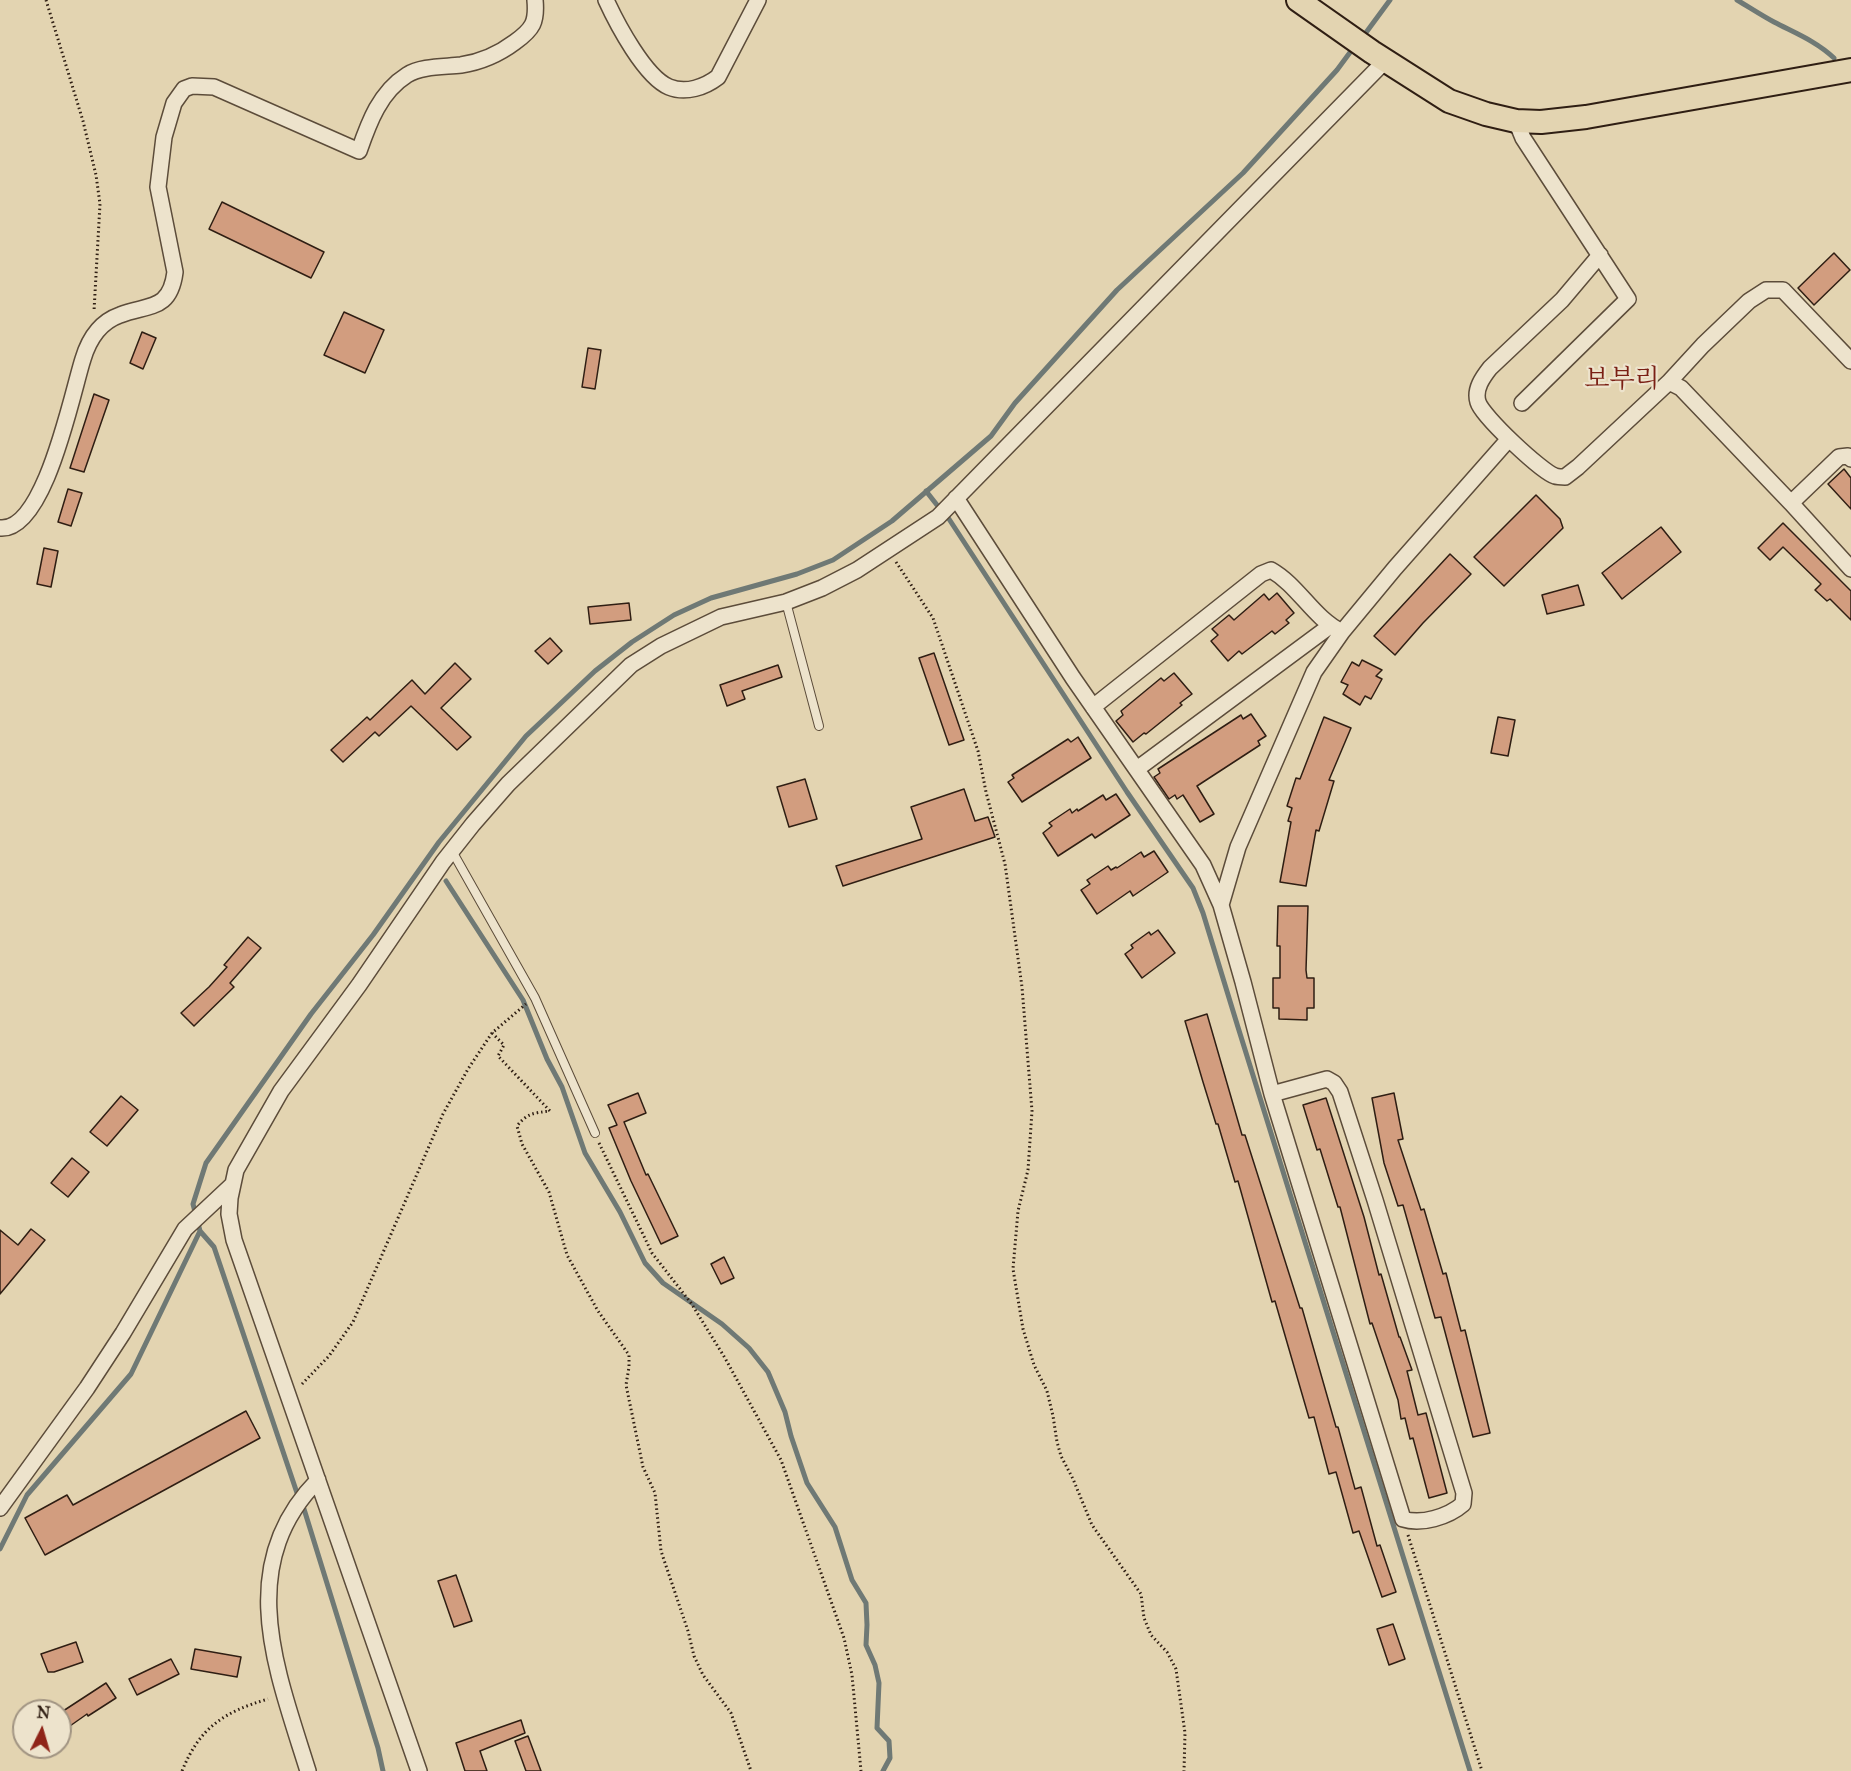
<!DOCTYPE html>
<meta charset="utf-8">
<style>
body{margin:0}
#map{position:relative;width:1851px;height:1771px;overflow:hidden;background:#e3d4b1;font-family:"IM FELL Great Primer",serif}
canvas{display:block}
.north{position:absolute;left:12px;top:1699px;width:60px;height:60px;box-sizing:border-box;background:#ede3cc;border:2px solid #a19482;border-radius:50%;rotate:5deg;font-size:16px;font-weight:700;line-height:24px;text-align:center;color:#2f1e13}
.north::after{content:'';display:block;margin:auto;width:21px;height:27px;background:#8f2418;clip-path:polygon(50% 0,100% 100%,50% 72%,0 100%)}
</style>
<div id="map">
<canvas width="1851" height="1771"></canvas>
<div class="north">N</div>
</div>
<script>
const ctx = document.querySelector('canvas').getContext('2d');
ctx.lineJoin = 'round';
function stroke(path, color, width, dash) { ctx.strokeStyle = color; ctx.lineWidth = width; ctx.lineCap = dash ? 'butt' : 'round'; ctx.setLineDash(dash || []); ctx.stroke(path); }
function fill(path, color) { ctx.fillStyle = color; ctx.fill(path, 'evenodd'); }
function label(font, color, halo, rows, align = 'center') {
  ctx.font = font + ' "IM FELL Great Primer","Noto Serif KR",serif'; ctx.lineWidth = 4.5; ctx.setLineDash([]); ctx.textBaseline = 'middle'; ctx.strokeStyle = halo; ctx.fillStyle = color; for (const [text, x, y, turn = 0] of rows) {
    ctx.save(); ctx.translate(x, y); ctx.rotate((+turn || 0) * Math.PI / 180); ctx.textAlign = isNaN(turn) ? turn : align; if (halo) ctx.strokeText(text, 0, 0); ctx.fillText(text, 0, 0); ctx.restore();
  }
}
stroke(new Path2D(`
 M1737,0C1749,7 1761,15 1774,22C1795,33 1816,41 1834,58
 M1362,38L1390,0
 M926,491L937,505
 M949,519L1127,792L1193,888L1203,913L1237,1024L1470,1771
 M446,881L523,1000L547,1059L562,1087L585,1153L620,1212L645,1263L663,1283L722,1324L749,1348L768,1372L785,1412L791,1436L807,1483L835,1527L852,1580L866,1603L867,1625L866,1645L875,1665L879,1683L877,1728L889,1741L890,1758L883,1771
 M200,1231L214,1247L297,1493
 M304,1509L378,1748L383,1771
 M0,1549L27,1495L131,1374L200,1231L193,1204L206,1163L311,1014L373,935L439,842L526,736L595,671L632,642L674,615L711,598L797,574L833,560L892,521L991,436L1015,403L1117,290L1243,173L1337,70L1354,47`), '#6f7975', 5);
const building = new Path2D(`
 M222,202L324,252L311,278L209,229Z
 M1834,253L1850,270L1814,305L1798,288Z
 M344,312L384,330L365,373L324,355Z
 M142,332L156,338L143,369L130,363Z
 M588,348L601,350L595,389L582,387Z
 M94,394L109,400L84,472L70,468Z
 M1844,469L1851,478V509L1828,484Z
 M68,489L82,493L71,526L58,522Z
 M1536,495L1560,519L1563,528L1504,586L1474,557Z
 M1783,523L1851,591V620L1830,599L1827,601L1815,590L1821,584L1783,547L1770,560L1758,548Z
 M1661,527L1681,552L1622,599L1602,573Z
 M44,548L58,551L51,587L37,584Z
 M1450,554L1471,574L1423,623L1395,655L1374,636Z
 M1578,585L1584,605L1547,614L1542,595Z
 M1277,593L1294,613L1286,620L1289,623L1275,634L1272,631L1242,654L1239,651L1228,661L1211,641L1218,635L1212,629L1229,615L1234,620L1264,594L1269,600Z
 M629,603L631,620L590,624L588,607Z
 M550,638L562,651L548,664L535,651Z
 M934,653L964,740L949,745L919,658Z
 M1362,660L1382,670L1376,676L1382,679L1371,699L1365,696L1360,705L1343,694L1348,685L1341,682L1352,662L1359,666Z
 M455,663L471,679L441,708L471,737L457,750L411,706L379,736L375,732L343,762L331,750L367,717L370,720L412,680L425,694Z
 M778,665L782,677L742,691L745,699L727,706L720,685Z
 M1174,673L1192,694L1180,703L1182,705L1146,734L1144,733L1133,742L1116,721L1123,715L1121,711L1161,678L1164,681Z
 M1251,714L1266,736L1258,741L1260,745L1197,786L1214,814L1200,822L1183,795L1177,799L1175,795L1169,799L1154,777L1160,773L1158,769L1241,715L1243,719Z
 M1324,717L1351,728L1329,780L1334,781L1319,831L1316,830L1306,886L1280,882L1291,822L1288,821L1292,808L1287,806L1296,778L1300,779Z
 M1498,717L1515,720L1508,756L1491,753Z
 M1078,737L1091,758L1022,802L1008,782L1014,778L1012,775L1068,739L1071,742Z
 M805,779L817,819L789,827L777,787Z
 M964,789L975,821L988,817L995,837L843,886L836,866L922,839L911,807Z
 M1116,794L1130,815L1095,838L1092,834L1058,856L1043,833L1052,826L1049,823L1070,809L1072,813L1077,809L1078,811L1103,795L1106,800Z
 M1154,851L1168,872L1133,896L1130,891L1097,914L1081,890L1090,884L1087,880L1108,866L1111,870L1116,867L1117,868L1141,852L1144,857Z
 M1278,906H1308L1306,970L1307,978H1314V1008H1307V1020L1279,1019V1008H1273V978H1280V946H1277Z
 M1158,930L1175,953L1142,978L1125,954L1133,948L1131,945L1149,932L1151,935Z
 M248,937L261,948L230,983L234,987L194,1026L181,1013L209,987L227,967L224,965Z
 M1207,1014L1242,1135H1245L1300,1308H1302L1336,1427H1338L1355,1489L1361,1487L1377,1546L1380,1545L1396,1592L1382,1597L1359,1531L1353,1533L1336,1472L1329,1474L1314,1417L1309,1418L1275,1301L1272,1302L1238,1181L1235,1182L1218,1124H1216L1203,1082L1185,1021Z
 M638,1093L646,1113L624,1122L646,1175L648,1174L678,1236L661,1244L631,1181L609,1128L617,1125L608,1105Z
 M1394,1093L1403,1139L1398,1140L1421,1210L1424,1209L1443,1274L1446,1273L1461,1331L1465,1330L1490,1433L1473,1437L1441,1317L1435,1318L1403,1205L1398,1206L1384,1163L1372,1098Z
 M121,1096L138,1110L107,1146L90,1132Z
 M1326,1098L1364,1217L1379,1275L1381,1274L1399,1337H1400L1412,1370L1407,1371L1418,1415L1426,1413L1447,1493L1429,1498L1413,1438L1410,1439L1405,1418L1401,1419L1398,1400L1372,1323L1370,1324L1340,1207H1338L1320,1149L1317,1150L1303,1105Z
 M72,1158L89,1172L68,1197L51,1183Z
 M31,1229L45,1240L0,1294V1230L18,1245Z
 M724,1257L734,1278L721,1284L711,1264Z
 M246,1411L260,1438L45,1555L25,1518L67,1495L73,1505Z
 M456,1575L472,1621L454,1627L438,1581Z
 M1393,1624L1405,1659L1389,1665L1377,1629Z
 M76,1642L83,1662L54,1672H48L41,1654Z
 M195,1649L241,1657L237,1677L191,1669Z
 M171,1659L179,1674L137,1695L129,1679Z
 M106,1683L116,1698L88,1716L87,1714L60,1733V1713Z
 M521,1720L525,1733L480,1751L487,1771H465L456,1743Z
 M528,1736L541,1771H526L515,1741Z`);
fill(building, '#d29d7f');
stroke(building, '#2f1e13', 1.5);
const lane = new Path2D(`
 M786,602L819,726
 M452,851L535,998L595,1133`);
const street = new Path2D(`
 M606,0C617,24 645,77 669,87C686,94 705,87 718,77L758,0
 M1516,121L1523,138L1628,299L1522,403
 M1600,255L1562,300L1490,368C1483,377 1474,389 1478,402C1482,416 1542,472 1555,476C1558,477 1562,477 1565,477L1578,467L1669,382L1681,388L1791,503L1851,569
 M1669,382L1703,345L1749,301L1766,290H1783L1851,361
 M956,498L1073,678L1203,865L1221,905L1243,982L1272,1094L1403,1519C1421,1525 1448,1517 1463,1504L1464,1493L1375,1200L1340,1092L1334,1083L1327,1079L1272,1094
 M1791,503L1839,457L1848,456L1851,459
 M0,528C45,532 72,393 83,359C89,339 100,322 120,315C149,304 170,311 175,272L158,187L164,137L174,103L184,89L192,86L214,87L359,151C369,122 380,92 407,75C421,66 444,67 461,65C481,62 499,54 515,42C533,29 537,22 535,0
 M1093,707L1261,574L1271,570C1299,586 1313,618 1342,632
 M1137,769L1330,626
 M1221,905L1238,847L1314,672L1342,632L1395,568L1508,440
 M0,1508L87,1388L123,1333L185,1229L232,1185
 M308,1771C277,1671 233,1566 318,1480
 M419,1771L234,1240L229,1214L230,1198L236,1170L281,1091L359,985L443,862L473,824L508,784L631,665L661,646L721,617L786,602L822,588L857,570L938,517L1386,60`);
const primary = new Path2D(`
 M1298,0L1372,52L1449,101L1486,114L1516,121L1541,122L1586,117L1851,70`);
stroke(lane, '#5c4c3a', 10);
stroke(street, '#5c4c3a', 18);
stroke(primary, '#2f1e13', 26);
stroke(new Path2D(`
 M46,0L83,121L96,175L100,204L94,311
 M896,562L933,618L978,751L986,792L1005,864L1022,987L1032,1111L1028,1170L1018,1211L1013,1269L1023,1329L1034,1365L1047,1391L1053,1416L1057,1442L1061,1456L1073,1479L1092,1525L1141,1594L1144,1618L1151,1635L1167,1652L1176,1669L1185,1733L1184,1771
 M492,1033L504,1045L498,1056L550,1111C534,1113 527,1113 517,1126L522,1144L549,1192L567,1255L598,1311L629,1355V1367L626,1385L643,1467L655,1493L661,1551L688,1631L694,1656L703,1675L731,1713L751,1771
 M599,1143L652,1253L691,1303L725,1358L781,1460L844,1638L852,1675L861,1771
 M302,1384L329,1356L353,1322L443,1114L468,1069L492,1033L526,1004
 M1408,1535L1482,1771
 M182,1771C200,1727 224,1712 268,1699`), '#2f1e13', 3, [1.5, 3]);
stroke(lane, '#ede3cc', 8);
stroke(street, '#ede3cc', 15);
stroke(primary, '#e3d4b1', 22);
label('26px', '#7a1f14', '#ede3cc', [
 ["보부리",1622,381]
]);
</script>
